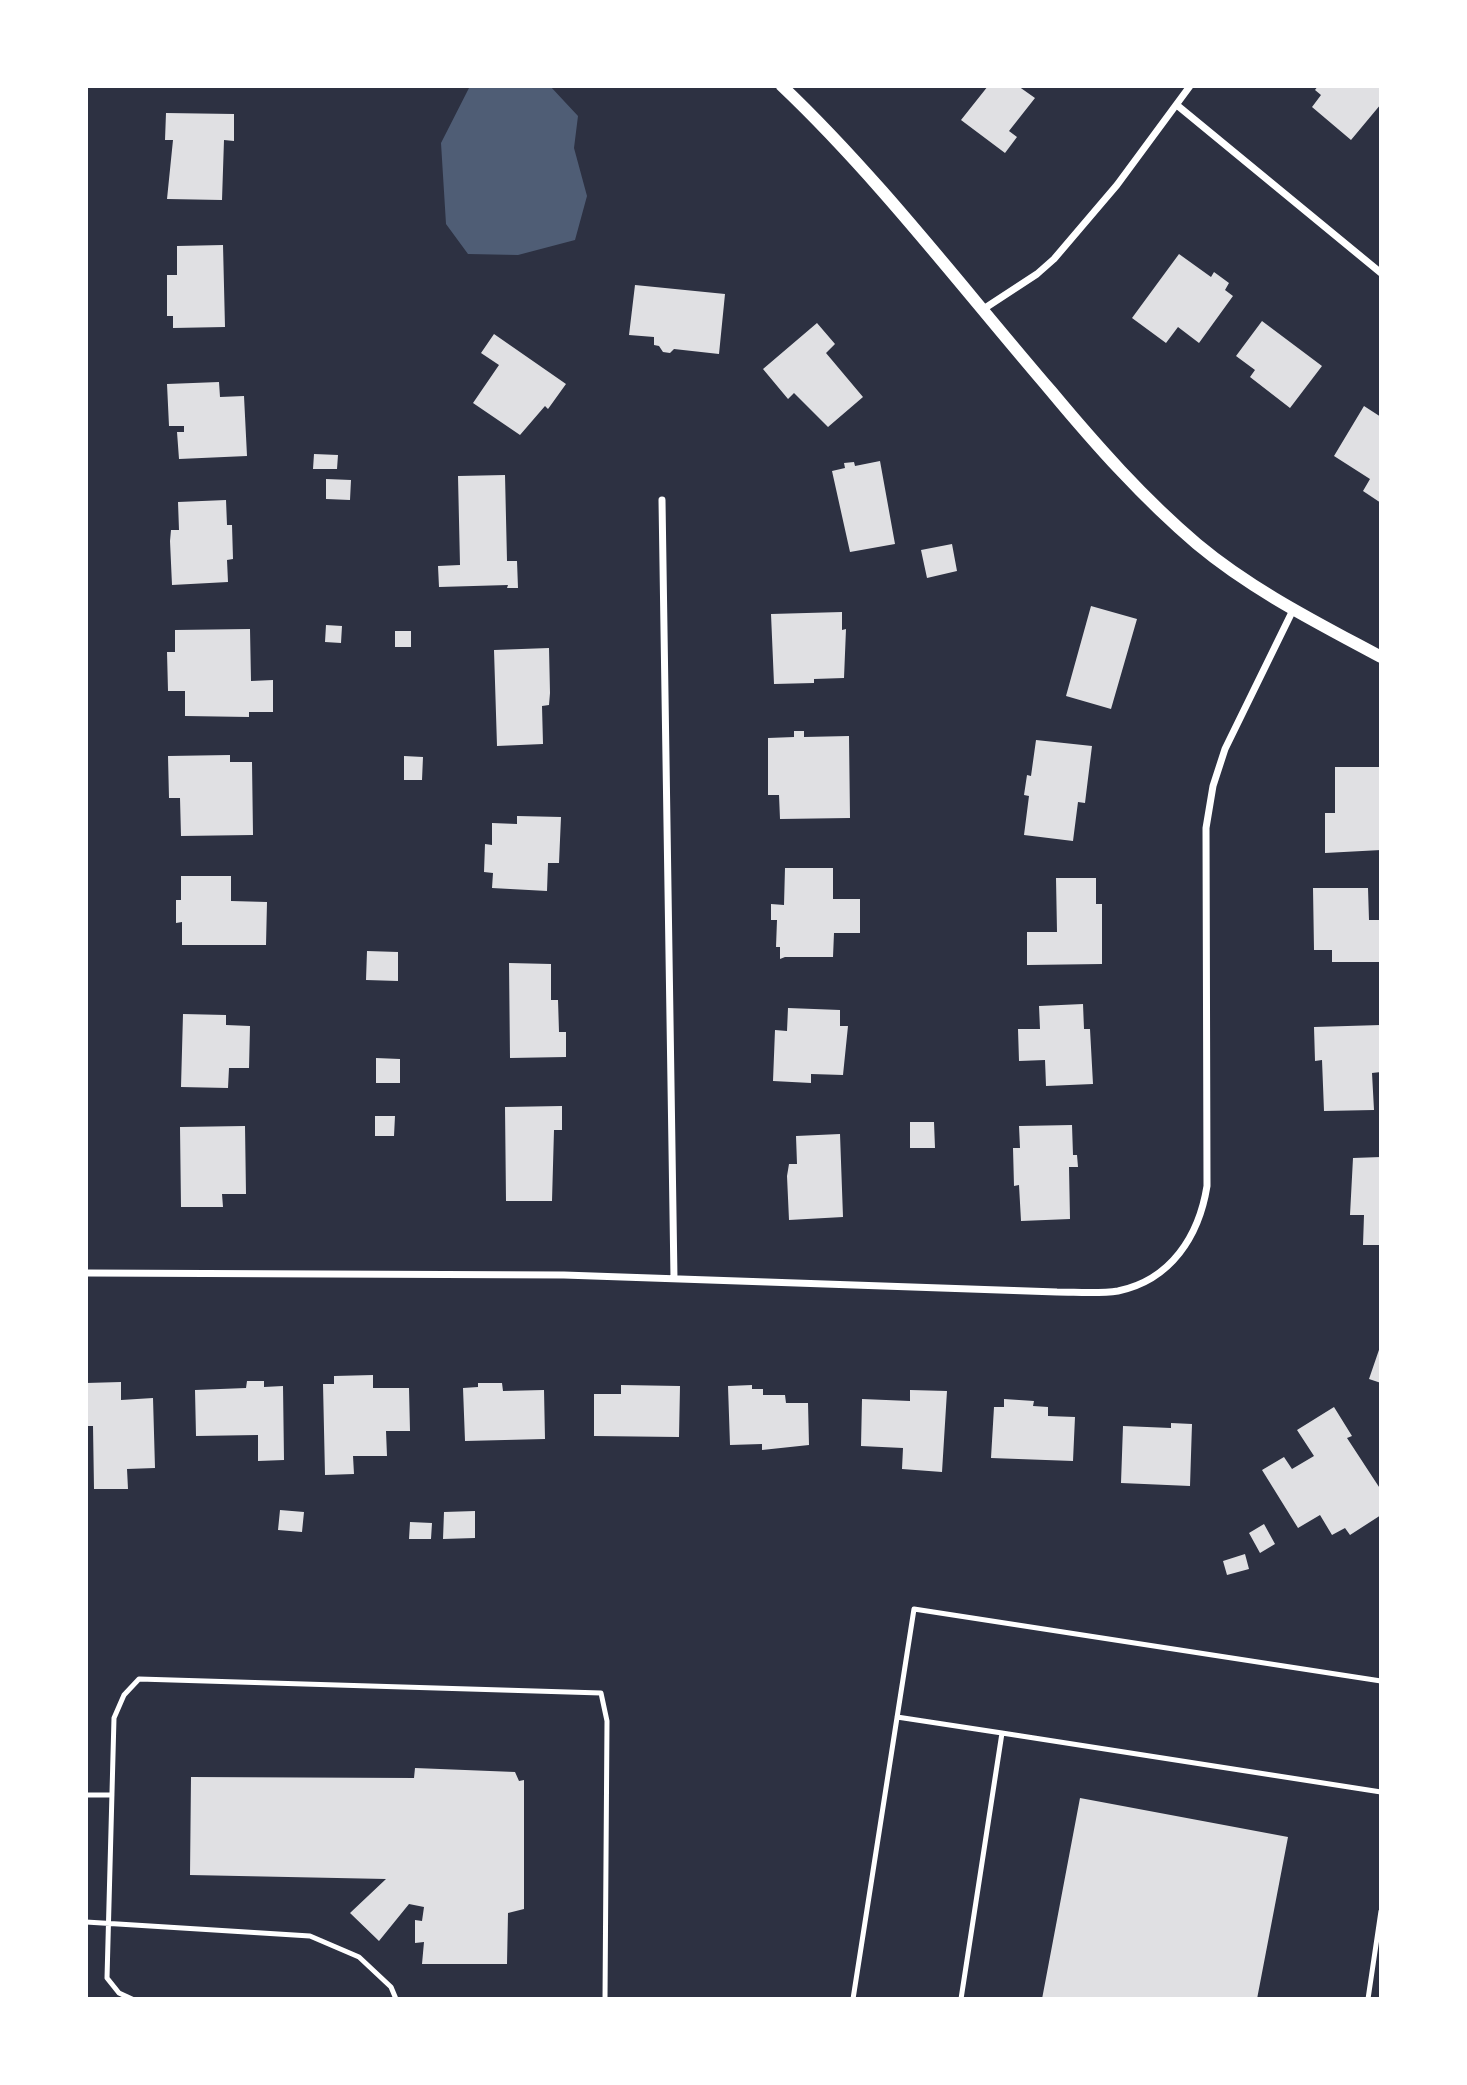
<!DOCTYPE html>
<style>
body{margin:0}
#map{position:relative;width:1467px;height:2085px;overflow:hidden;background:#2d3142;font-family:"Fira Sans",sans-serif}
canvas{display:block}
.frame{position:absolute;inset:0;border:88px solid #fff;pointer-events:none}
</style>
<div id="map">
<canvas width="1467" height="2085"></canvas>
<div class="frame"></div>
</div>
<script>
const ctx = document.querySelector('canvas').getContext('2d');
ctx.lineJoin = 'round';
function fill(path, color) { ctx.fillStyle = color; ctx.fill(path, 'evenodd'); }
function stroke(path, color, width, dash) { ctx.strokeStyle = color; ctx.lineWidth = width; ctx.lineCap = dash ? 'butt' : 'round'; ctx.setLineDash(dash || []); ctx.stroke(path); }
fill(new Path2D(`
 M470,86H550L578,116L574,148L587,196L575,240L518,255L468,254L446,224L441,143Z`), '#4f5d75');
fill(new Path2D(`
 M988,86H1018L1035,98L1009,131L1017,137L1005,153L961,120Z
 M1318,86H1381V104L1351,140L1312,107L1321,95L1315,90Z
 M166,113L234,114V141L224,140L222,200L167,199L173,140H165Z
 M223,245L225,327L173,328V316H167V275H177V246Z
 M1179,254L1211,277L1214,272L1229,283L1225,290L1233,296L1199,343L1178,327L1166,343L1132,318Z
 M635,285L725,294L719,354L674,349L670,353L663,352L659,346L654,345V337L629,335Z
 M1262,321L1322,366L1290,408L1250,377L1255,370L1236,356Z
 M817,323L835,344L826,353L863,397L828,427L794,393L788,399L763,369Z
 M494,334L566,384L548,409L545,406L520,435L473,403L499,365L481,353Z
 M219,382L220,397L244,396L247,456L179,459L177,432H184V426H169L167,384Z
 M1364,406L1381,417V503L1363,491L1370,479L1334,456Z
 M314,454L338,455L337,469H313Z
 M880,461L895,544L850,552L832,471L845,468L844,463L854,462L855,466Z
 M505,475L507,561H517L518,588H507L508,585L439,587L438,566L460,565L458,476Z
 M326,479L351,480L350,500L326,499Z
 M226,500L227,525H232L233,559L227,560L228,582L172,585L170,541L171,530H179L178,502Z
 M952,544L957,571L927,578L921,550Z
 M1091,606L1137,619L1111,709L1066,696Z
 M842,612V630L846,629L844,678L814,679V683L774,684L771,614Z
 M326,625L342,626L341,643L325,642Z
 M250,629L251,681L273,680V712H249V717L185,716V691H168L167,652H175V630Z
 M395,631H411V647H395Z
 M549,648L550,693L549,705L542,706L543,744L497,746L494,650Z
 M794,731H804V737L849,736L850,818L780,819L779,795H768V738L794,737Z
 M1036,740L1092,746L1085,803L1078,802L1073,841L1024,835L1029,796L1024,795L1027,775L1031,776Z
 M230,755V762H252L253,835L181,836L180,798H169L168,756Z
 M404,756L423,757L422,780H404Z
 M1335,767H1381V850L1325,853V813H1335Z
 M517,816L561,817L559,863H548L547,891L492,888L493,873L484,872L485,844L492,845V823L517,824Z
 M785,868H833V899H860V933H834L833,957H785L780,959V947H776L777,920H771V904L784,905Z
 M181,876H231V901L267,902L266,945H182V922L176,923V900H181Z
 M1056,878H1096V904H1102V964L1027,965V932H1057Z
 M1313,888H1368L1369,920H1381V962H1332V950H1314Z
 M367,951L398,952V981L366,980Z
 M509,963L551,964V1000H558L559,1032H566V1057L510,1058Z
 M1083,1004L1084,1029H1090L1093,1084L1046,1086L1045,1060L1019,1061L1018,1029H1040L1039,1006Z
 M788,1008L840,1010V1026H848L843,1075L811,1074V1083L773,1081L775,1030L787,1031Z
 M183,1014L226,1015V1025L250,1026L249,1068H229L228,1088L181,1087Z
 M1381,1025V1072L1372,1073L1374,1110L1324,1111L1322,1060L1315,1061L1314,1027Z
 M376,1058L400,1059V1083H376Z
 M562,1106V1130H554L552,1201H506L505,1107Z
 M375,1116H395L394,1136H375Z
 M910,1122H934L935,1148H910Z
 M1072,1125L1073,1155H1077L1078,1167H1069L1070,1219L1021,1221L1019,1185L1014,1186L1013,1148H1020L1019,1126Z
 M245,1126L246,1194H222L223,1207H181L180,1127Z
 M840,1134L843,1217L789,1220L787,1176L789,1164H797L796,1136Z
 M1381,1157V1245H1363L1364,1215H1350L1353,1158Z
 M1381,1344V1383L1369,1379Z
 M373,1375V1388H409L410,1431H386L387,1456H353L354,1474L325,1475L323,1384H334V1376Z
 M247,1381H264V1387L283,1386L284,1460L258,1461V1435L196,1436L195,1390L246,1388Z
 M121,1382V1400L153,1398L155,1468L127,1469L128,1489H94L93,1426H86V1383Z
 M478,1383H502L503,1391L544,1390L545,1439L465,1441L463,1388L478,1387Z
 M621,1385L680,1386L679,1437L594,1436V1394H621Z
 M752,1385V1389H763V1395H785L786,1403H808L809,1445L762,1450V1444L730,1445L728,1386Z
 M910,1390L947,1391L942,1472L902,1469L903,1448L861,1446L862,1399L910,1401Z
 M1004,1399L1034,1401L1033,1406L1048,1407V1416L1075,1417L1073,1461L991,1458L994,1407H1004Z
 M1334,1407L1352,1436L1347,1438L1381,1490V1515L1350,1535L1345,1528L1332,1535L1320,1515L1298,1528L1262,1470L1284,1457L1292,1469L1314,1456L1297,1430Z
 M1171,1423L1192,1424L1190,1486L1121,1483L1123,1426L1171,1428Z
 M280,1510L304,1512L302,1532L278,1530Z
 M475,1511V1538L443,1539L444,1512Z
 M410,1522L432,1523L431,1539H409Z
 M1264,1524L1275,1544L1260,1553L1249,1533Z
 M1245,1554L1249,1569L1227,1575L1223,1561Z
 M415,1768L515,1772L519,1781L524,1780V1909L508,1913L507,1964H422L424,1942L415,1943V1920L422,1921L424,1907L409,1904L379,1941L350,1913L386,1879L190,1875L191,1777L414,1778Z
 M1080,1798L1288,1837L1257,1999H1042Z`), '#e0e0e3');
stroke(new Path2D(`
 M897,1717L1002,1733
 M86,1795H112
 M86,1922L310,1936L359,1957L391,1987L396,1999
 M132,1999L119,1993L107,1978L114,1718L124,1695L139,1679L601,1693L607,1721L605,1999
 M853,1999L914,1609L1381,1681
 M961,1999L1002,1733L1381,1792
 M1368,1999L1381,1911`), '#fff', 5);
stroke(new Path2D(`
 M1178,106L1381,273
 M982,310L1037,274L1054,259L1117,185L1190,86
 M662,500L674,1278
 M86,1273L564,1275L1057,1292C1076,1292 1099,1294 1118,1291C1171,1280 1199,1236 1207,1186L1206,828L1213,786L1225,749L1293,610`), '#fff', 7);
stroke(new Path2D(`
 M782,86C878,177 964,290 1051,391C1096,445 1143,498 1197,544C1252,590 1318,623 1381,657`), '#fff', 12);
</script>
